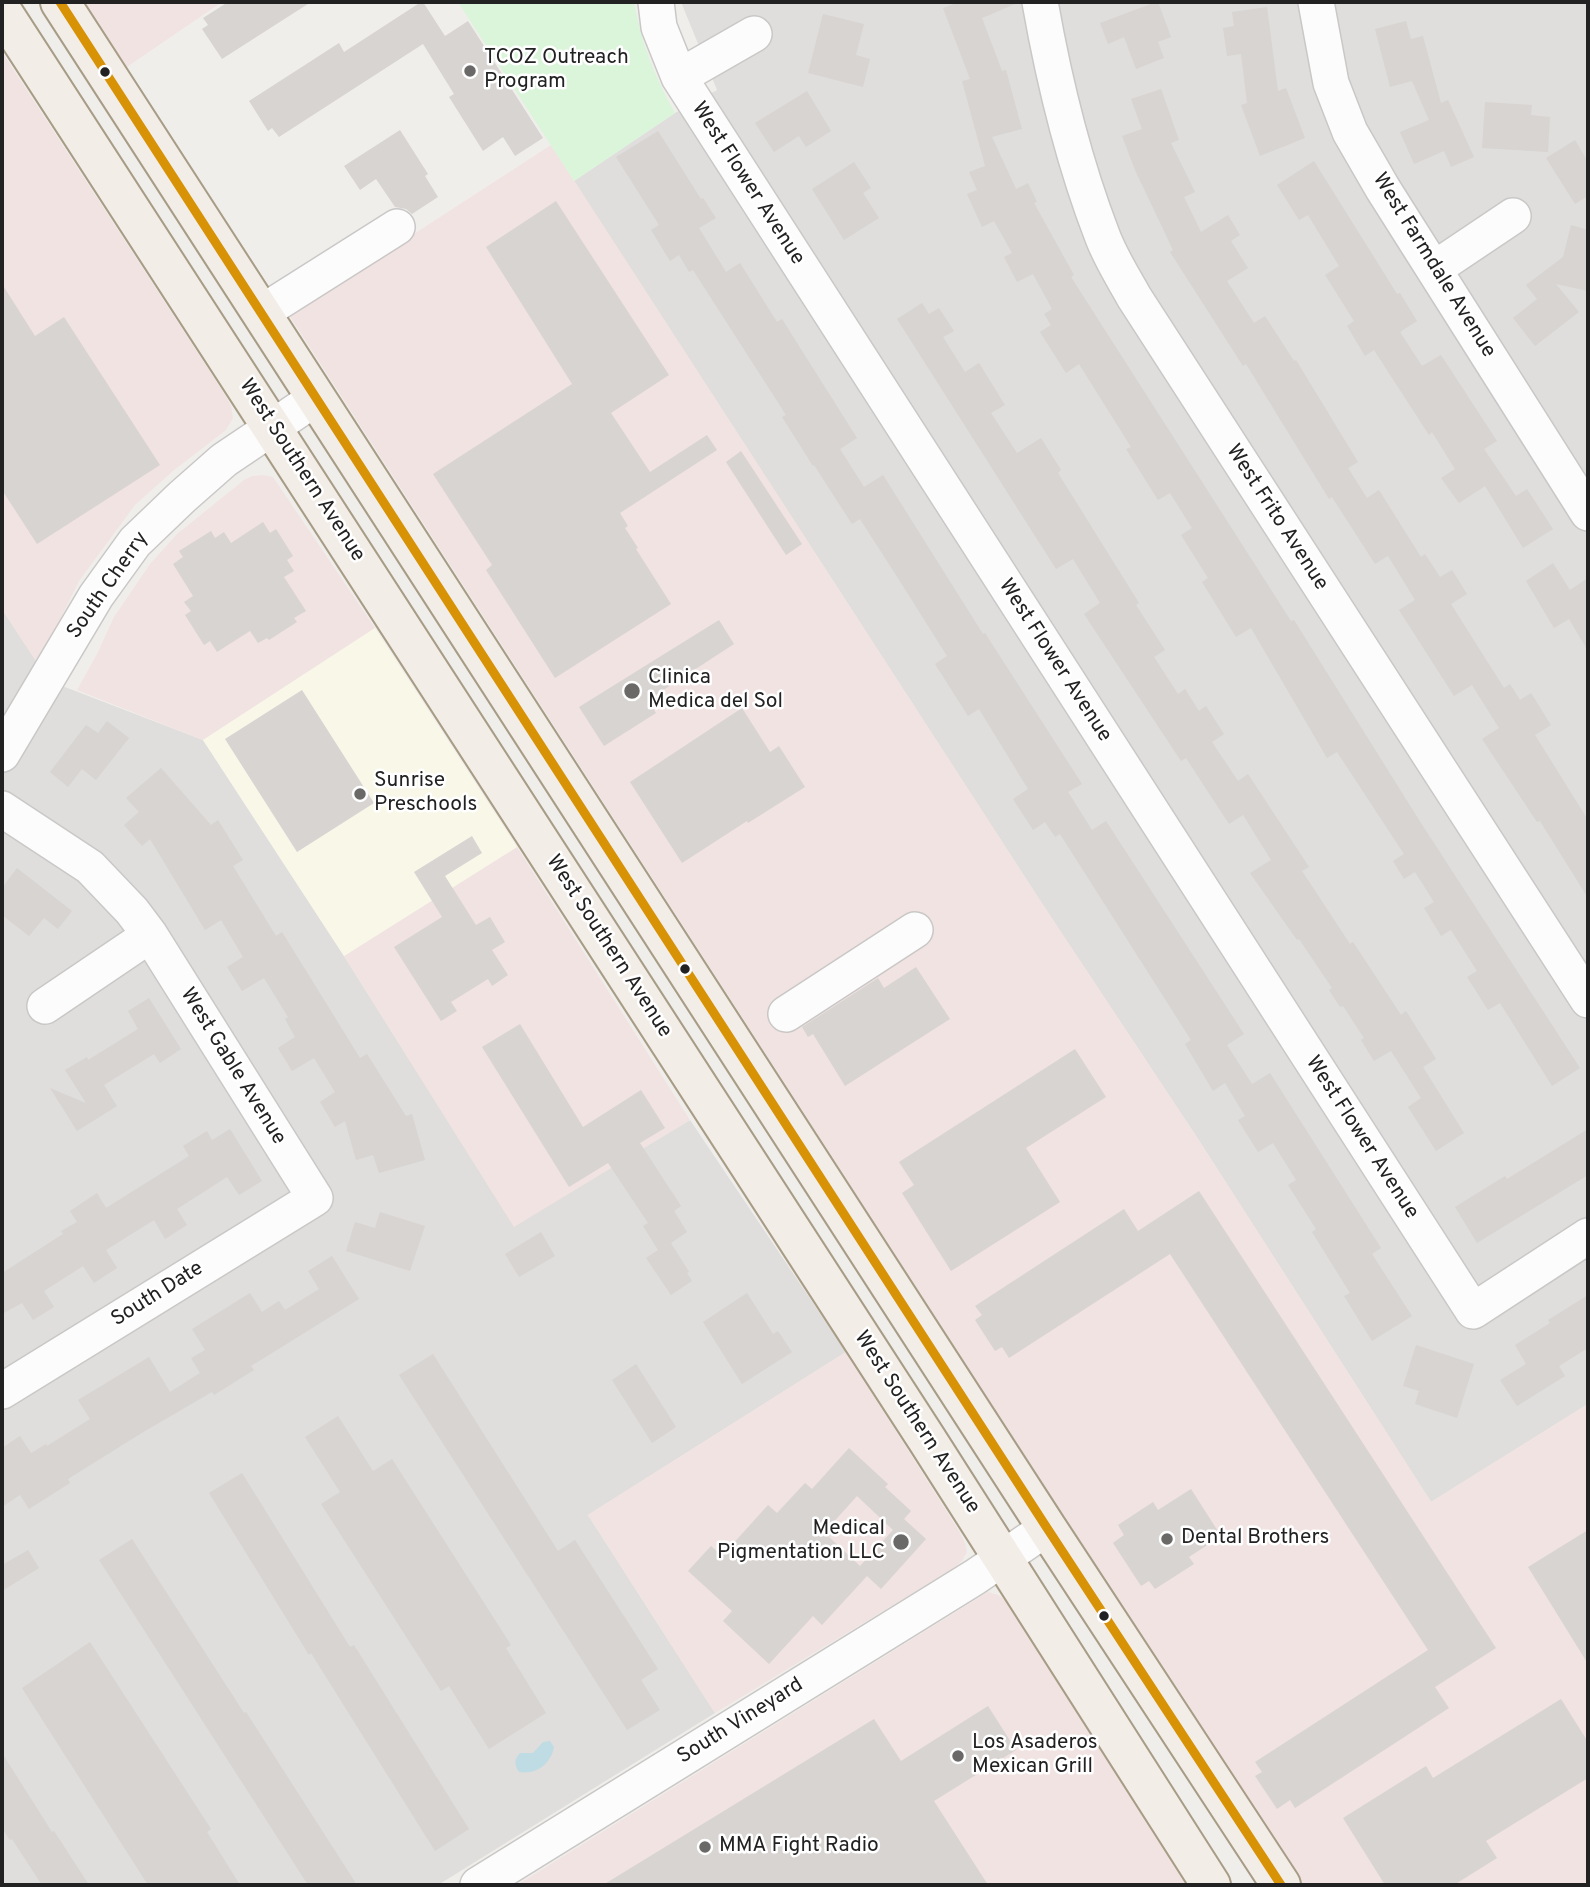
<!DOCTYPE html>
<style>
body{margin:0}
#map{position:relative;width:1590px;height:1887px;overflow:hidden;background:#f0eeeb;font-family:Overpass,sans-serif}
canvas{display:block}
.frame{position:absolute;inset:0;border:4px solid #222;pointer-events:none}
</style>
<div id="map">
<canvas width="1590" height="1887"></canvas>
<div class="frame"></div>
</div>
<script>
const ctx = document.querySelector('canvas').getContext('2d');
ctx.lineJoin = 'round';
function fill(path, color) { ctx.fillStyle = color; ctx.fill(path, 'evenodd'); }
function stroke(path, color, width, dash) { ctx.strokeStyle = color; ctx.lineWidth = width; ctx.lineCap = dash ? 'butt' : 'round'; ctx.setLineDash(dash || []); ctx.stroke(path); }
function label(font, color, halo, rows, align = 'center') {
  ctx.font = font + ' Overpass,sans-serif'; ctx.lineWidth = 5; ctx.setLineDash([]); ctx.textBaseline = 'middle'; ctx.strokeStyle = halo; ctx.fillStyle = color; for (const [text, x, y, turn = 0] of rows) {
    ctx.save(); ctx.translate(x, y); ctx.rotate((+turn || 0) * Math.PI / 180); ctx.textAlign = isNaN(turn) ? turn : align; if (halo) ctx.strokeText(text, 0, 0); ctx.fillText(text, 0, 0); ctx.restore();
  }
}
fill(new Path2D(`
 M681,2H1588V1404L1431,1502L1198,1139L1043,905L574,181L675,113L717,90Z
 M2,609L38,664L31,674L203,740L344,956L514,1226L690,1120L846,1352L588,1515L715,1713L438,1885H2Z`), '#dfdedc');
fill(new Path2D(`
 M81,2H222L124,69Z
 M2,52L222,390L231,406L233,418L226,430L173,471L135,505L79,581L38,664L2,609Z
 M551,145L1043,905L1198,1139L1431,1502L1588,1404V1885H1302L289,315Z
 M263,475L273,477L375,628L203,740L77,690L97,654L114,617L150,564L177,534L244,480L252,476Z
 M517,847L690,1120L514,1227L344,956Z
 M846,1352L959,1531L965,1543L967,1552L962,1561L954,1568L715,1713L588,1515Z
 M988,1592L998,1595L1008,1602L1191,1885H517Z`), '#f1e3e1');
fill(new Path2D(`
 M375,628L517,847L344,956L203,740Z`), '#f8f7e8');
fill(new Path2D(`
 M458,2H634C641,42 655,78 675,113L574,181Z`), '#daf5da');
fill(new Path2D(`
 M550,1741L554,1747C551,1764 536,1775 519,1772C514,1764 514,1760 520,1753H533L543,1742Z`), '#bfdbe3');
fill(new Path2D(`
 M228,2H311L222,59L202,29L208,25L203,18Z
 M421,2H423L445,36L468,21L543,138L515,156L503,137L483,151L449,97L454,94L423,44L279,137L272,128L268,131L249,101L339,43L344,52Z
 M959,2H1020L982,18L1002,71L1006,70L1022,129L992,137L1016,189L1028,183L1037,202L1034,203L1074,275L1071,277L1291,621L1294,620L1419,820L1580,1068L1552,1086L1500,1003L1488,1010L1467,977L1477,971L1451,930L1441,936L1424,908L1434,902L1415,872L1404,879L1393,861L1404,854L1337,752L1327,758L1251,628L1236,637L1202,582L1208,578L1181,535L1192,528L1170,493L1158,500L1126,449L1131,447L1079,364L1066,373L1040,332L1051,325L1044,314L1052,309L1033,274L1017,282L1004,257L1012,253L994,221L982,227L967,194L977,190L969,172L985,166L962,81L970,79L943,8Z
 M1156,2H1158L1171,37L1158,42L1164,58L1136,69L1124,37L1108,44L1100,23Z
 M1267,7L1278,91L1286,88L1305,138L1260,156L1241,105L1247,103L1241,54L1227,56L1223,28L1234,26L1232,12Z
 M823,14L864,24L856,55L870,59L863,87L808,73Z
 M1406,21L1411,39L1423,36L1441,103L1448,100L1474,157L1451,167L1444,151L1414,164L1400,132L1429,120L1412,81L1390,87L1375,29Z
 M1161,89L1179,140L1171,143L1195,192L1184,197L1201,232L1228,215L1240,235L1231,241L1248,268L1227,281L1254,323L1265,316L1294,361L1296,360L1358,462L1348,468L1367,498L1379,490L1421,557L1425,554L1440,577L1452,570L1467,594L1451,604L1504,688L1510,684L1520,700L1531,693L1551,725L1535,735L1588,820V898L1540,821L1537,822L1482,739L1499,728L1472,685L1454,696L1399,610L1415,600L1388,556L1375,564L1332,497L1329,499L1246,364L1243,366L1170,252L1173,250L1135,170L1122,136L1142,129L1131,99Z
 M807,91L831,131L806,147L799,136L774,152L755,123Z
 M1485,102L1532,105L1531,115L1550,117L1548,152L1482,148Z
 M400,130L428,174L425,176L438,197L412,214L406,209L395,207L376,179L360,190L344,166Z
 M658,131L701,199L703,198L716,218L699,228L726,272L740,263L777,322L782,319L857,438L840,449L864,487L883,475L983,634L985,633L1082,784L1068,792L1092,830L1106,821L1244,1034L1227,1045L1252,1084L1270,1073L1381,1248L1372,1254L1412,1316L1372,1341L1344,1296L1350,1293L1312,1232L1316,1229L1288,1185L1296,1180L1273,1143L1258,1152L1238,1120L1245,1116L1225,1083L1213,1091L1185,1044L1191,1040L1060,834L1055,837L1045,822L1033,830L1013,799L1028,789L979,709L968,716L935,664L947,656L903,586L860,519L852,524L814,465L813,466L782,417L786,415L693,270L689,272L679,255L670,261L651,230L659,225L616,157Z
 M1575,140L1588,162V196L1575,204L1546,158Z
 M1314,161L1397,294L1400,293L1417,321L1400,332L1422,366L1441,355L1497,441L1484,449L1516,496L1527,489L1553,529L1523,548L1485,486L1459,503L1441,478L1455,469L1432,432L1429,435L1374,350L1365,356L1347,326L1354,321L1325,275L1339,266L1308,215L1299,220L1277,185Z
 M854,162L871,188L863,193L879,218L844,240L812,189Z
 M556,201L669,375L611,413L650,472L707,435L717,450L620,513L628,526L625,528L638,548L636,549L671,604L555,678L486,570L492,565L433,474L572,384L486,247Z
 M1571,225L1588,230V291L1556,284L1579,312L1535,346L1513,318L1537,299L1526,285L1563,257Z
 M2,284L35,336L64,317L160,465L37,544L2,490Z
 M922,303L929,314L939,308L954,331L943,337L965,372L979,363L1005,405L991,413L1017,453L1041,438L1061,470L1058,473L1139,603L1136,605L1165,650L1154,657L1178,694L1185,689L1199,711L1206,706L1224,734L1212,742L1238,781L1248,774L1309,867L1302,871L1350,944L1353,942L1401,1015L1406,1011L1436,1059L1423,1067L1464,1133L1436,1151L1408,1107L1421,1098L1391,1051L1374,1061L1361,1040L1364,1038L1343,1006L1340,1007L1329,990L1332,988L1299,939L1297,940L1250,873L1271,860L1243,815L1229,824L1186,758L1181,761L1084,614L1100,603L1073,559L1056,569L897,319Z
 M741,451L802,544L786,555L726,462Z
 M263,522L270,533L276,529L293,556L287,560L294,571L284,577L306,611L294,618L297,622L269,640L267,638L258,643L250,631L217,652L210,641L204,645L185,615L191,611L184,602L193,596L173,564L183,557L179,551L211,531L215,538L224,532L231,543Z
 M1553,563L1570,590L1588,578V651L1569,619L1554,628L1526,581Z
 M719,620L734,644L648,700L656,713L604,746L579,707Z
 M302,690L374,803L297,852L225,739Z
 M742,708L770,752L779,746L805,787L748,823L747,821L682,863L630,782Z
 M107,721L129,738L96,780L82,769L68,787L50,772L86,725L98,733Z
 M161,768L211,825L218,820L243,860L233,866L276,936L282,932L360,1058L367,1054L406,1116L412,1114L425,1160L379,1173L373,1155L356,1160L345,1121L335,1127L320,1102L335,1092L314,1058L292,1071L278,1048L295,1037L285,1019L288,1017L264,978L242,991L227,967L243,957L221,920L205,930L150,839L142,846L124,825L139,812L126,798Z
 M472,836L482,853L445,876L476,925L490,917L505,942L492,950L508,975L492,986L488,979L451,1002L457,1011L441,1021L394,947L442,917L414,872Z
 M17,868L72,911L58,929L44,918L29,936L2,915V888Z
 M916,967L950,1019L845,1086L813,1034L808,1037L802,1027L878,978L884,988Z
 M149,998L181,1049L160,1063L154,1054L104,1085L117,1106L77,1131L50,1088L86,1103L65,1070L87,1057L88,1060L138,1029L128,1011Z
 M520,1024L583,1127L641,1090L665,1128L640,1143L681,1206L674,1211L687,1232L671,1243L689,1272L687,1273L692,1281L671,1295L646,1258L658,1250L643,1226L648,1223L608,1163L569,1187L482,1047Z
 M1075,1049L1106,1097L1026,1148L1060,1202L951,1271L902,1193L914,1185L899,1162Z
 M230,1129L262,1181L239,1195L227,1177L177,1209L187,1225L165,1239L154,1220L106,1250L117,1268L94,1283L83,1266L44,1291L54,1307L33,1320L22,1303L2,1314V1273L63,1234L61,1231L77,1222L70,1211L97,1193L106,1208L189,1156L183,1146L207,1131L212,1140Z
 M1588,1129V1175L1477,1243L1455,1207L1505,1176L1507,1179Z
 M1199,1191L1496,1648L1435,1687L1449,1708L1295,1808L1290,1800L1277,1809L1255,1776L1262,1772L1255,1762L1428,1650L1170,1254L1009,1358L1002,1347L995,1351L975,1320L982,1315L975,1306L1124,1209L1138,1231Z
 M380,1212L425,1226L410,1271L346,1251L355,1222L375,1228Z
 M541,1232L555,1256L519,1277L505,1254Z
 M332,1256L359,1299L251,1366L254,1370L214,1395L212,1392L140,1434L68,1479L70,1483L29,1509L20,1495L2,1507V1448L20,1436L31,1453L46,1444L47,1446L90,1419L78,1400L149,1357L170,1392L200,1373L191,1358L205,1350L192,1329L250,1293L262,1312L279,1301L285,1310L319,1289L308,1271Z
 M747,1293L773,1334L778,1331L792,1352L742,1384L703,1322Z
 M1588,1295V1348L1559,1366L1565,1376L1517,1406L1500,1380L1526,1364L1515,1345L1550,1323L1548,1320Z
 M1416,1345L1474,1364L1457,1418L1415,1404L1419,1391L1403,1386Z
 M433,1354L558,1551L575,1540L658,1669L641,1680L660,1710L627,1730L399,1375Z
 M636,1364L676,1427L652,1443L612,1380Z
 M338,1416L373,1471L392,1459L511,1645L506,1648L546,1713L489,1749L449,1686L441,1691L321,1504L340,1492L305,1437Z
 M849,1448L888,1484L885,1487L911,1511L904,1519L926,1539L881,1589L867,1576L822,1625L813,1616L769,1664L723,1621L732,1611L688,1571L711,1546L722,1556L768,1505L777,1513L805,1483L812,1489ZM857,1496L893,1530L860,1566L829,1537L835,1531L830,1526Z
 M242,1473L350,1647L354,1645L469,1829L435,1851L311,1653L309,1655L209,1493Z
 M1191,1489L1221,1536L1189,1557L1194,1564L1155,1589L1149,1581L1141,1586L1113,1543L1124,1535L1118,1525L1153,1502L1158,1510Z
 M1588,1530V1664L1528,1567Z
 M132,1539L244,1713L246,1712L357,1885H308L99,1560Z
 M28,1550L39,1568L2,1591V1565Z
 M90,1642L211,1829L207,1832L240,1885H148L22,1688Z
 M1561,1699L1588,1742V1778L1486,1841L1497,1858L1454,1885H1385L1343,1818L1426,1766L1433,1778Z
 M988,1706L1016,1750L934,1801L988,1885H603L874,1719L901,1761Z
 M2,1753L52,1832L54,1831L89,1885H42L12,1839L10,1840L2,1828Z`), '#d7d4d2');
const minor = new Path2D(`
 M656,2L659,27L679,77L1473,1311L1588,1236
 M1040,2C1054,81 1073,160 1102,235C1110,257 1123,277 1134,297L1588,1000
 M1316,2L1331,83L1350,132L1383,189L1588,513
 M679,77L754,34
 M1434,269L1513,216
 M261,313L397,227
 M2,754L96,596L135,542L182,497L224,460L316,398
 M2,809L90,867L132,911L150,935L315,1198L2,1391
 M45,1006L150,935
 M786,1014L915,930
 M478,1885L975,1577L1047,1528`);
const major = new Path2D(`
 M60,2L1047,1528L1281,1885
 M2,11L926,1438L1211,1885`);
stroke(minor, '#c9c8c7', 38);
stroke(major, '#a79c86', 42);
stroke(minor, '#fdfcfc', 35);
stroke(major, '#f3ede7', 38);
stroke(new Path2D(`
 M60,2L1047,1528L1281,1885`), '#d79205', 9);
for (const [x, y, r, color] of [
 [470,71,7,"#6a6968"],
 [105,72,6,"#222"],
 [632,691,9,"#6a6968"],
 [360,794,7,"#6a6968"],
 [685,969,6,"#222"],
 [1167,1539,7,"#6a6968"],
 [901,1542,9,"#6a6968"],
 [1104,1616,6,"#222"],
 [958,1756,7,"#6a6968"],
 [705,1847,7,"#6a6968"]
]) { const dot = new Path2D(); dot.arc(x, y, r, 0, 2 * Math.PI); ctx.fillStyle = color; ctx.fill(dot); stroke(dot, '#fff', 2.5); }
label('21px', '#222', '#fff', [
 ["TCOZ Outreach",484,59],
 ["Program",484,83],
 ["Clinica",648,679],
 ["Medica del Sol",648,703],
 ["Sunrise",374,782],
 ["Preschools",374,806],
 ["Medical",885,1530,"right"],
 ["Pigmentation LLC",885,1554,"right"],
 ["Dental Brothers",1181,1539],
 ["Los Asaderos",972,1744],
 ["Mexican Grill",972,1768],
 ["MMA Fight Radio",719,1847]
], 'left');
label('21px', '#222', '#fff', [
 ["West Flower Avenue",747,184,57],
 ["West Farmdale Avenue",1433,266,58],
 ["West Southern Avenue",301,471,57],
 ["West Frito Avenue",1276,518,57],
 ["South Cherry",109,586,-55],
 ["West Flower Avenue",1054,661,57],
 ["West Southern Avenue",608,947,57],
 ["West Gable Avenue",232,1067,58],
 ["West Flower Avenue",1361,1138,57],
 ["South Date",158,1295,-32],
 ["West Southern Avenue",916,1423,57],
 ["South Vineyard",741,1722,-32]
]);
</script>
